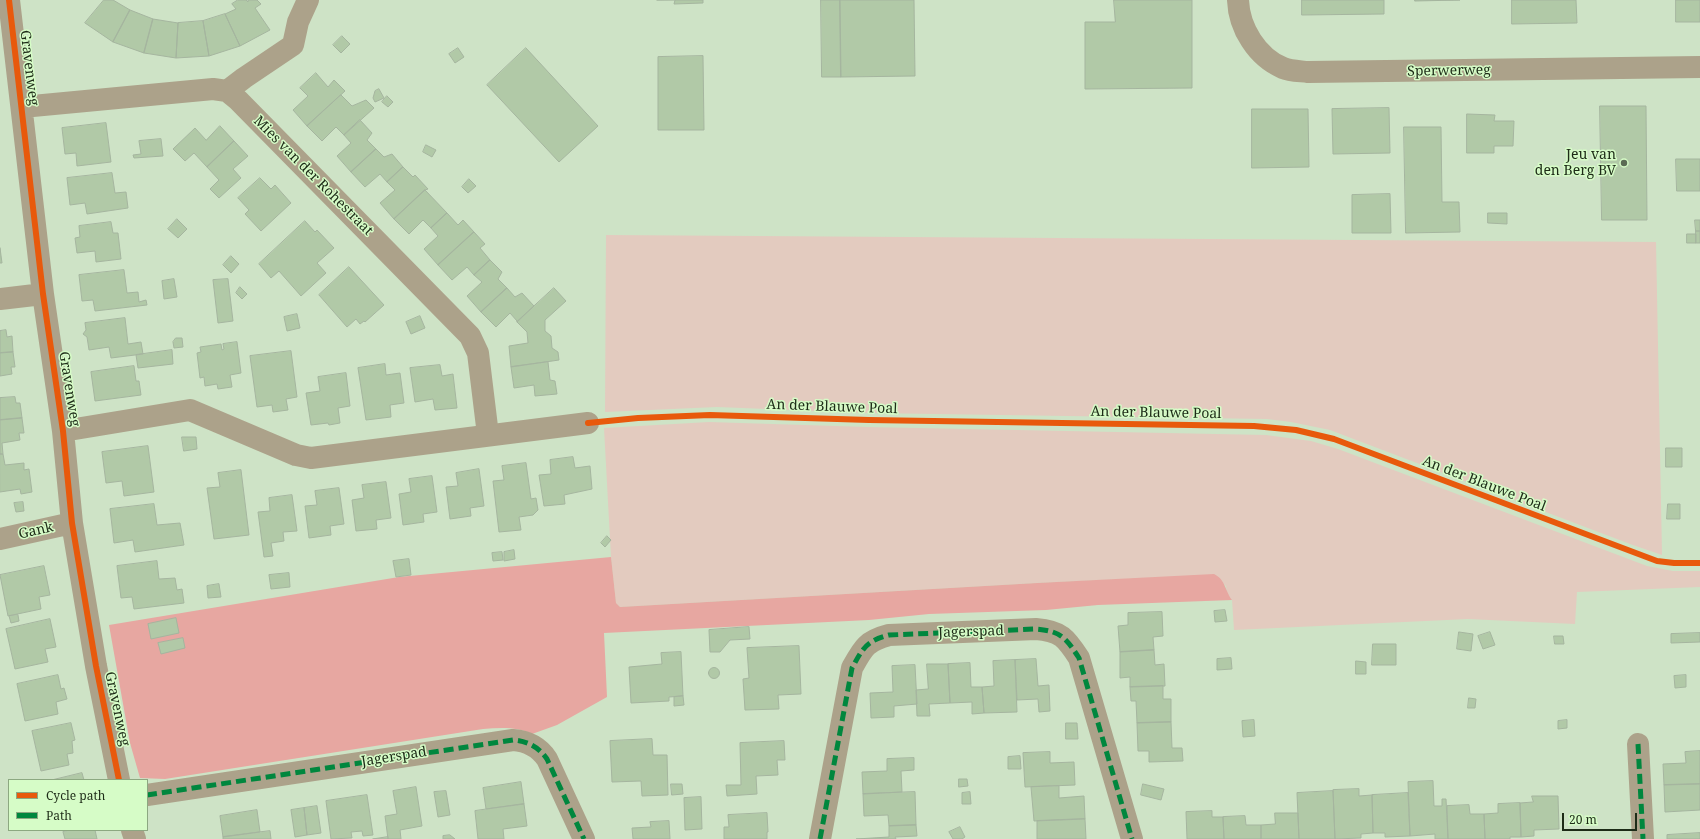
<!DOCTYPE html>
<style>
body{margin:0}
#map{position:relative;width:1700px;height:839px;overflow:hidden;background:#cee3c6;font-family:"Noto Serif",serif}
canvas{display:block}
.legend{position:absolute;left:8px;top:779px;width:140px;height:52px;box-sizing:border-box;background:#d6fcc7;border:1px solid #8ca881;margin:0;padding:5px 7px;list-style:none;font-size:12px;color:#1d2b17}
.legend li{display:flex;align-items:center;gap:8px;height:20px}
.legend b{width:20px;border:1px solid #8ca881}
.scale{position:absolute;left:1562px;top:813px;width:75px;height:18px;box-sizing:border-box;border:2px solid #1d2b17;border-top:0;padding-left:5px;font-size:12px;line-height:14px;white-space:nowrap;color:#1d2b17;-webkit-text-stroke:3px #d6fcc7;paint-order:stroke}
</style>
<div id="map">
<canvas width="1700" height="839"></canvas>
<ul class="legend">
<li><b style="height:5px;background:#e8590c"></b>Cycle path</li>
<li><b style="height:5px;background:#00873e"></b>Path</li>
</ul>
<div class="scale">20 m</div>
</div>
<script>
const ctx = document.querySelector('canvas').getContext('2d');
ctx.lineJoin = 'round';
function fill(path, color) { ctx.fillStyle = color; ctx.fill(path, 'evenodd'); }
function stroke(path, color, width, dash) { ctx.strokeStyle = color; ctx.lineWidth = width; ctx.lineCap = dash ? 'butt' : 'round'; ctx.setLineDash(dash || []); ctx.stroke(path); }
function label(font, color, halo, rows, align = 'center') {
  ctx.font = font + ' "Noto Serif",serif'; ctx.lineWidth = 3; ctx.setLineDash([]); ctx.textBaseline = 'middle'; ctx.strokeStyle = halo; ctx.fillStyle = color; for (const [text, x, y, turn = 0] of rows) {
    ctx.save(); ctx.translate(x, y); ctx.rotate((+turn || 0) * Math.PI / 180); ctx.textAlign = isNaN(turn) ? turn : align; if (halo) ctx.strokeText(text, 0, 0); ctx.fillText(text, 0, 0); ctx.restore();
  }
}
fill(new Path2D(`
 M606,235L1656,242L1662,555L1630,544L1330,430L1291,422L1267,419L868,413L717,407L605,412Z
 M709,422L867,427L1266,435L1311,441L1338,449L1647,566L1673,571H1700V587L1577,592L1575,624L1468,619L1234,630L1232,600L1227,594L1226,586L1214,575L1037,583L620,607L616,603L611,557L604,428Z`), '#e3cbbf');
fill(new Path2D(`
 M611,557L616,603L620,607L1037,583L1214,574C1226,580 1225,591 1232,600L1098,605L1046,610L929,614L869,620L604,633L607,697L557,725L532,734C516,726 499,728 483,729L165,779L140,778L130,743L109,625L399,577Z`), '#e7a7a1');
const building = new Path2D(`
 M104,0H113L130,10L113,42L85,23Z
 M238,0H246L248,2V0H257L261,4L255,8L270,30L240,46L225,14L236,9L232,4Z
 M657,0H703V3L674,4L675,0Z
 M821,0H840L841,77H822Z
 M840,0H914L915,76L841,77Z
 M1114,0H1192V88L1085,89V22H1115Z
 M1302,0H1384V14L1302,15Z
 M1415,0H1460L1415,1Z
 M1512,0H1576L1577,23L1512,24Z
 M1676,0H1700V22H1676Z
 M130,10L153,19L144,53L113,42Z
 M225,14L240,46L209,56L203,21Z
 M153,19L178,23L176,58L144,53Z
 M203,21L209,56L176,58L178,23Z
 M342,36L350,44L341,53L333,45Z
 M458,48L464,57L455,63L449,54Z
 M526,48L598,126L559,162L487,85Z
 M703,56L704,130H658V57Z
 M316,73L328,87L334,80L345,91L307,126L293,110L308,96L300,88Z
 M379,89L384,98L375,102L373,98L375,91Z
 M341,95L352,106L366,100L374,108L344,135L336,127L322,141L307,126Z
 M387,96L393,102L388,107L382,102Z
 M1600,106H1646L1647,220H1602Z
 M1389,108L1390,153L1333,154L1332,109Z
 M1252,109H1308L1309,167L1252,168Z
 M1467,114L1495,115L1494,121H1514L1513,146H1494V153H1467Z
 M360,120L372,133L367,140L376,149L351,172L337,156L351,143L344,135Z
 M106,123L111,162L77,166L76,153L65,154L62,128Z
 M220,126L234,141L207,167L194,153L185,161L173,149L195,128L206,140Z
 M1404,127H1441L1442,202H1459L1460,232L1406,233Z
 M161,139L163,156L134,158L133,155L141,154L139,141Z
 M234,141L248,156L233,169L241,178L219,198L210,189L219,180L207,167Z
 M426,145L436,150L432,157L423,152Z
 M376,149L384,157L392,154L403,167L387,182L380,174L365,187L351,172Z
 M1676,159H1700V191H1677Z
 M403,167L413,177L415,175L428,189L425,190L394,219L380,203L395,190L387,182Z
 M112,173L115,193L126,192L128,208L87,214L85,203L70,205L67,178Z
 M260,178L271,189L275,185L291,203L261,231L245,214L249,210L238,198Z
 M469,179L476,186L468,193L462,187Z
 M425,190L447,213L431,228L423,220L409,234L394,219Z
 M1390,194L1391,233H1352V195Z
 M447,213L458,225L463,220L474,232L438,265L424,249L438,236L431,228Z
 M1488,213H1507V224L1488,223Z
 M177,219L187,229L178,238L168,229Z
 M1695,220H1700V231H1696Z
 M305,221L315,232L317,230L334,248L317,263L326,273L301,296L279,271L271,278L259,264Z
 M111,222L113,233H118L121,259L96,262L95,251L77,253L75,238L80,237L79,226Z
 M1696,231H1700V243H1696Z
 M474,232L485,244L480,248L490,260L474,275L467,267L452,280L438,265Z
 M1687,234H1696V243H1687Z
 M0,248L2,263H0Z
 M231,256L239,264L231,273L223,265Z
 M490,260L502,272L498,279L507,288L481,312L467,296L482,282L474,275Z
 M349,267L384,305L365,322L364,321L360,324L356,319L347,327L319,295Z
 M124,270L127,293L138,292L139,302L146,300L147,305L95,311L93,300L82,301L79,275Z
 M174,279L177,297L164,299L162,281Z
 M228,279L233,321L218,323L213,280Z
 M240,287L247,294L242,299L236,293Z
 M507,288L515,297L522,293L534,306L517,322V321L510,313L496,327L481,312Z
 M554,288L566,301L545,320V331L551,336L552,348L558,352L559,360L511,367L509,346L528,343L527,332L517,322Z
 M297,314L300,328L287,331L284,317Z
 M420,316L425,328L411,334L406,322Z
 M125,318L128,344L141,342L143,354L111,358L109,347L89,350L87,337L83,334L86,330L85,323Z
 M6,330L7,337L12,336L13,352L0,353V331Z
 M176,338H182L183,347L174,348L173,342Z
 M237,342L241,373L230,375L232,387L218,389L217,384L205,386L204,377L200,378L197,353L201,352L200,347L221,344L222,350L224,349L223,344Z
 M172,350L173,364L138,368L136,355Z
 M291,351L297,397L286,399L288,410L273,412L272,405L257,407L250,356Z
 M13,352L15,367H11L12,374L0,376V353Z
 M548,362L550,380L555,381L557,394L535,396L534,385L514,388L511,367Z
 M385,364L386,375L400,373L404,403L390,405L391,417L366,420L358,368Z
 M440,365L442,376L453,374L457,408L435,410L433,399L415,402L410,368Z
 M134,366L136,381H139L141,395L95,401L91,372Z
 M346,373L350,406L338,408L340,423L329,425L328,423L311,425L306,393L320,391L318,377Z
 M15,397L16,403H20L22,418L0,420V398Z
 M22,418L24,433H19L20,440L2,443L3,454H0V420Z
 M182,437H196L197,449L184,451Z
 M148,446L154,492L124,496L122,481L106,483L102,452Z
 M1666,448H1682V467H1666Z
 M0,454H3L5,465L24,463V470L29,469L32,492L21,494L20,489L0,492Z
 M573,457L575,468L590,466L592,489L564,495L565,504L544,506L539,475L551,474L550,460Z
 M526,463L531,499L536,498L538,510L533,515L519,517L521,530L499,532L493,481L504,480L502,466Z
 M479,469L484,506L470,508L471,516L450,519L446,487L458,486L456,473Z
 M241,470L249,535L214,539L207,488L220,487L218,473Z
 M432,476L437,512L423,514L424,522L403,525L399,494L411,492L409,479Z
 M386,482L391,518L376,520L377,529L356,531L352,500L364,498L362,485Z
 M339,488L344,524L330,526L331,535L309,538L305,506L317,505L315,491Z
 M292,495L297,531L283,532L284,541L271,543L273,556L264,557L258,512L270,511L269,498Z
 M23,502L24,511L16,512L14,503Z
 M154,504L157,525L180,523L184,545L135,552L133,540L114,543L110,509Z
 M1668,504H1680V519H1667Z
 M607,536L611,540L605,547L601,543Z
 M514,550L515,559L504,561V552Z
 M502,552L503,560L493,561L492,553Z
 M409,559L411,575L396,577L393,561Z
 M157,561L159,579L175,578L177,590L182,589L184,603L134,609L132,597L121,598L117,566Z
 M44,566L50,595L39,597L41,609L8,616L0,575Z
 M289,573L290,587L271,589L269,575Z
 M219,584L221,597L208,598L207,586Z
 M1225,610L1227,621L1215,622L1214,611Z
 M1162,612L1163,636L1153,637L1154,650L1120,652L1118,626L1128,625V613Z
 M18,615L19,621L11,623L9,616Z
 M176,618L179,633L151,639L148,624Z
 M50,619L56,647L45,649L48,662L15,669L6,629Z
 M749,627L750,639L730,640L720,652H710L709,630Z
 M1459,632L1473,634L1471,651L1457,649Z
 M1490,632L1495,645L1483,649L1478,636Z
 M1700,633V642L1671,643V634Z
 M1554,636H1563L1564,644H1555Z
 M183,638L185,648L161,654L158,643Z
 M1373,644H1396V665H1372Z
 M799,646L801,694L778,695L779,709L745,710L743,679L749,678L747,648Z
 M1154,650L1155,665L1164,664L1165,686L1130,687V677L1120,678V652Z
 M681,652L683,696L669,697V701L631,703L629,667L662,664L661,653Z
 M1231,658L1232,669L1217,670V659Z
 M1036,659L1038,686L1049,685L1050,711L1039,712L1038,699L1017,700L1015,660Z
 M1015,660L1017,712L984,713L982,687L994,686L993,661Z
 M1356,661L1366,662V674H1356Z
 M970,663L971,687H982L984,713L972,714V702L950,703L948,664Z
 M927,664H948L950,703L929,704L930,716H917L916,690L928,689Z
 M915,665L917,704L894,706V717L871,718L870,693L893,692L892,666Z
 M708.5 673a5.5 5.5 0 1 1 11 0a5.5 5.5 0 1 1-11 0Z
 M58,675L61,689L64,688L67,699L56,702L58,714L25,721L17,684Z
 M1686,675V687L1675,688L1674,676Z
 M1163,686V699H1171V722L1137,723L1136,701H1131L1130,687Z
 M683,696L684,705L674,706V697Z
 M1469,698L1476,699L1475,708H1468Z
 M1254,720L1255,736L1243,737L1242,721Z
 M1567,720V728L1558,729V721Z
 M1171,722L1172,748H1182L1183,761L1149,762V751H1138L1137,723Z
 M71,723L75,740L72,741L73,753L67,754L69,765L41,771L32,731Z
 M1066,723H1077L1078,739H1066Z
 M652,739L653,755H667L668,795L642,796L641,781L612,782L610,741Z
 M784,741L785,760H777L778,775L756,776L757,794L727,796L726,785H741L740,743Z
 M1700,751V784L1664,785L1663,764L1686,763L1685,752Z
 M1050,752V763L1074,762L1075,785L1025,787L1023,753Z
 M1020,756L1021,769H1008V757Z
 M914,758V770L901,771L902,792L863,794L862,772L887,771V759Z
 M82,773L84,780H52Z
 M959,779H967L968,786L959,787Z
 M1433,781L1434,806H1442V799H1446L1448,839H1435V834L1410,836L1408,782Z
 M521,782L524,804L486,809L483,788Z
 M671,784H682L683,794L672,795Z
 M1143,784L1164,789L1161,800L1141,795Z
 M1700,784V810L1665,812L1664,785Z
 M1059,786V798L1084,796L1085,819L1034,821L1031,787Z
 M416,787L422,826L400,830L401,839H388L385,816L397,814L393,791Z
 M1359,789V796L1372,795L1373,833L1361,834V838L1335,839L1333,790Z
 M446,791L450,815L438,817L434,792Z
 M1333,791L1335,839H1299L1297,793Z
 M915,792L916,825L889,826L888,815L864,816L863,794Z
 M970,792L971,804H962V793Z
 M1408,793L1410,836L1385,837V833H1373L1372,795Z
 M367,795L373,835L363,836L362,831L351,832L352,838L331,839L326,801Z
 M1532,796H1558L1559,829L1534,830V836L1521,837L1520,803L1533,802Z
 M701,797L702,829L685,830L684,798Z
 M1520,803L1521,837H1510V839H1485L1484,814L1498,813V804Z
 M524,804L527,826L503,829L504,839H478L475,811Z
 M1469,805L1470,814H1484L1485,839H1448L1447,806Z
 M317,806L321,833L307,835L304,808Z
 M304,808L307,835L295,837L291,810Z
 M257,810L260,832L223,837L220,816Z
 M1212,811V817H1223L1224,839H1187L1186,812Z
 M767,813L768,832H767V839H724V827H729L728,815Z
 M1275,813H1298L1299,839H1261V825L1275,824Z
 M1245,816L1246,825H1261V839H1224L1223,817Z
 M1085,819L1086,839H1037V821Z
 M669,821L670,839H633L632,828L651,827L650,822Z
 M916,825L917,836L895,837L896,839H856L889,837V826Z
 M960,827L965,837L962,839H953L949,832Z
 M70,830H95L97,839H65L63,832Z
 M270,831L271,839H223V837Z
 M1700,833V839H1667V835Z
 M450,835L455,839H443V836Z
 M388,837V839H373Z`);
fill(building, '#b1c9a7');
stroke(building, '#a5b59f', 1);
stroke(new Path2D(`
 M9,0L43,294L63,431L72,523L96,666L119,780
 M1238,0C1239,28 1257,57 1283,68C1290,71 1300,71 1308,72L1700,67
 M227,91L244,78L293,45L298,22L308,0
 M22,107L213,89L227,91L238,100L470,336L478,353L488,435
 M0,299L43,294
 M63,431L190,410L296,455L311,458L588,423
 M0,539L72,523
 M1638,744L1643,839
 M147,795L513,740C527,741 539,747 547,759L584,839
 M132,830L135,839
 M820,839L852,668C863,648 866,641 889,635L1036,629C1061,631 1066,638 1079,658L1132,839`), '#aca28a', 22);
stroke(new Path2D(`
 M1638,744L1643,839
 M147,795L513,740C527,741 539,747 547,759L584,839
 M820,839L852,668C863,648 866,641 889,635L1036,629C1061,631 1066,638 1079,658L1132,839`), '#00873e', 5, [10, 5]);
stroke(new Path2D(`
 M9,0L43,294L63,431L72,523L96,666L119,780
 M588,423L638,418L710,415L869,420L1254,426L1296,430L1334,439L1657,561L1674,563H1700`), '#e8590c', 6);
for (const [x, y, r, color] of [
 [1624,163,4,"#5b6b54"]
]) { const dot = new Path2D(); dot.arc(x, y, r, 0, 2 * Math.PI); ctx.fillStyle = color; ctx.fill(dot); stroke(dot, '#d6fcc7', 1.5); }
label('14px', '#1d2b17', '#d6fcc7', [
 ["Gravenweg",29,68,83],
 ["Sperwerweg",1449,71,-1],
 ["Mies van der Rohestraat",313,176,45],
 ["Gravenweg",69,389,81],
 ["An der Blauwe Poal",832,407,2],
 ["An der Blauwe Poal",1156,413,1],
 ["An der Blauwe Poal",1484,484,21],
 ["Gank",36,531,-13],
 ["Jagerspad",971,632,-2],
 ["Gravenweg",117,709,78],
 ["Jagerspad",394,757,-9]
]);
label('14px', '#1d2b17', '#d6fcc7', [
 ["Jeu van",1616,155],
 ["den Berg BV",1616,171]
], 'right');
</script>
